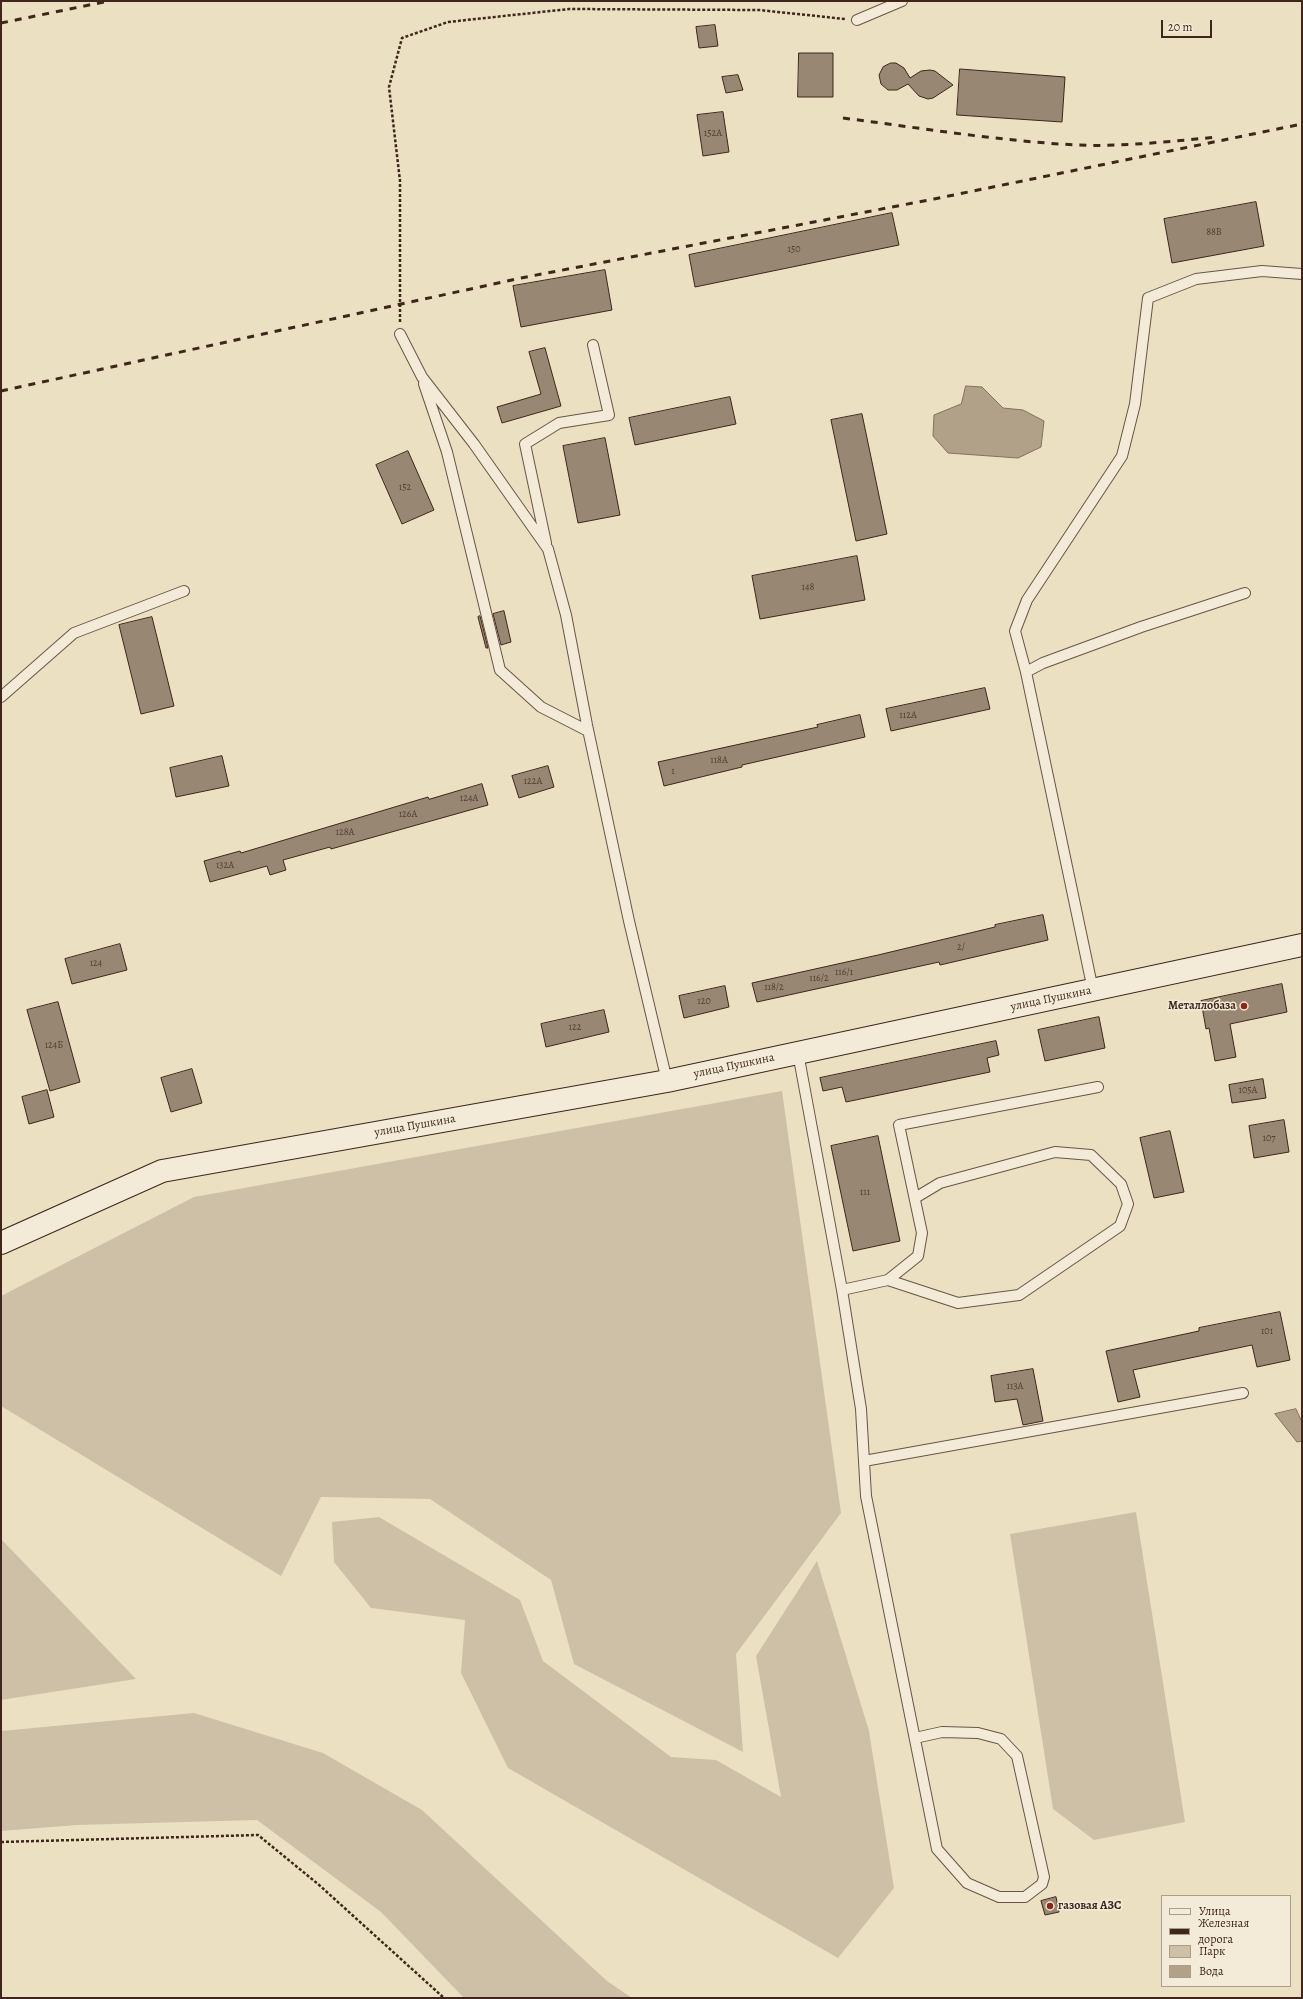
<!DOCTYPE html>
<meta charset="utf-8">
<style>
body{margin:0}
#map{position:relative;width:1303px;height:1999px;overflow:hidden;background:#ece0c2;font-family:Alegreya,serif}
canvas{display:block}
.frame{position:absolute;inset:0;border:2px solid #3e261b;pointer-events:none}
.legend{position:absolute;left:1161px;top:1895px;width:130px;height:92px;box-sizing:border-box;background:#f3ebd7;border:1px solid #ab9c8c;margin:0;padding:5px 7px;list-style:none;font-size:12px;color:#3e261b}
.legend li{display:flex;align-items:center;gap:8px;height:20px}
.legend b{width:20px;border:1px solid #ab9c8c}
.scale{position:absolute;left:1161px;top:20px;width:51px;height:18px;box-sizing:border-box;border:2px solid #3e261b;border-top:0;padding-left:5px;font-size:12px;line-height:14px;white-space:nowrap;color:#3e261b;-webkit-text-stroke:3px #f3ebd7;paint-order:stroke}
</style>
<div id="map">
<canvas width="1303" height="1999"></canvas>
<div class="frame"></div>
<ul class="legend">
<li><b style="height:5px;background:#f3ebd7"></b>Улица</li>
<li><b style="height:5px;background:#3e261b"></b>Железная дорога</li>
<li><b style="height:11px;background:#cec0a6"></b>Парк</li>
<li><b style="height:11px;background:#b1a189"></b>Вода</li>
</ul>
<div class="scale">20 m</div>
</div>
<script>
const ctx = document.querySelector('canvas').getContext('2d');
ctx.lineJoin = 'round';
function fill(path, color) { ctx.fillStyle = color; ctx.fill(path, 'evenodd'); }
function stroke(path, color, width, dash) { ctx.strokeStyle = color; ctx.lineWidth = width; ctx.lineCap = dash ? 'butt' : 'round'; ctx.setLineDash(dash || []); ctx.stroke(path); }
function label(font, color, halo, rows, align = 'center') {
  ctx.font = font + ' Alegreya,serif'; ctx.lineWidth = 3; ctx.setLineDash([]); ctx.textBaseline = 'middle'; ctx.strokeStyle = halo; ctx.fillStyle = color; for (const [text, x, y, turn = 0] of rows) {
    ctx.save(); ctx.translate(x, y); ctx.rotate((+turn || 0) * Math.PI / 180); ctx.textAlign = isNaN(turn) ? turn : align; if (halo) ctx.strokeText(text, 0, 0); ctx.fillText(text, 0, 0); ctx.restore();
  }
}
fill(new Path2D(`
 M782,1091L841,1513L736,1654L743,1752L574,1664L551,1580L430,1499L321,1497L281,1576L1,1406V1296L194,1197Z
 M1136,1512L1185,1822L1094,1840L1053,1809L1010,1534Z
 M379,1517L520,1600L543,1661L671,1757L716,1760L781,1797L756,1656L817,1561L869,1731L894,1888L838,1958L508,1768L461,1673L465,1620L371,1608L334,1562L332,1522Z
 M1,1539L136,1679L1,1700Z
 M194,1713L323,1753L422,1810L607,1981L632,1998H464L381,1912L257,1820L77,1825L1,1831V1731Z`), '#cec0a6');
const water = new Path2D(`
 M966,386L982,387L1003,408L1023,410L1044,421L1041,447L1018,458L948,453L933,436L934,415L961,404Z
 M1296,1409L1302,1422V1441L1297,1442L1275,1414Z`);
fill(water, '#b1a189');
stroke(water, '#83705d', 1);
const building = new Path2D(`
 M715,25L718,46L699,48L696,27Z
 M799,53H833V97H798Z
 M891,63H896L904,68L910,78L921,71L930,70L935,71L953,85L933,98L928,99L919,96L908,84L897,90H888L881,84L879,75L883,67Z
 M960,69L1065,77L1062,122L957,115Z
 M738,75L743,90L726,93L722,77Z
 M723,112L729,152L703,156L697,115Z
 M1256,202L1264,246L1172,263L1164,219Z
 M892,213L899,245L695,287L689,255Z
 M605,270L612,310L521,327L513,286Z
 M545,348L561,406L502,423L497,407L541,394L529,352Z
 M730,397L736,424L635,445L629,418Z
 M862,414L887,534L856,541L831,420Z
 M605,438L620,515L578,523L563,446Z
 M408,451L434,510L402,524L376,465Z
 M857,556L865,600L760,619L752,576Z
 M504,611L511,642L501,645L493,614Z
 M480,616L488,648H486L478,617Z
 M152,617L174,706L141,714L119,625Z
 M985,688L990,709L891,731L886,709Z
 M860,715L865,737L742,765V767L664,786L658,762L818,727L817,725Z
 M222,756L229,786L176,797L170,768Z
 M548,766L554,787L519,798L512,776Z
 M482,784L488,805L331,849L330,847L283,860L286,870L270,875L267,866L210,882L204,861L240,851L241,853L428,797L429,799Z
 M1043,915L1048,940L940,965L939,962L757,1002L752,983L878,955L995,927V925Z
 M120,944L127,970L72,984L65,959Z
 M1282,984L1287,1012L1230,1024L1236,1057L1215,1061L1209,1028L1206,1029L1201,1001Z
 M725,986L729,1007L684,1018L679,996Z
 M58,1002L80,1082L50,1091L27,1010Z
 M604,1010L609,1032L546,1047L541,1024Z
 M1099,1017L1105,1048L1045,1061L1038,1030Z
 M996,1041L999,1055L987,1058L990,1072L846,1102L842,1087L823,1091L820,1078Z
 M192,1069L202,1103L171,1112L161,1078Z
 M1263,1079L1266,1098L1232,1103L1229,1085Z
 M47,1090L54,1117L29,1124L22,1097Z
 M1284,1120L1289,1152L1254,1158L1249,1126Z
 M1170,1131L1184,1192L1154,1198L1140,1138Z
 M878,1136L900,1241L853,1251L831,1146Z
 M1280,1312L1290,1360L1257,1367L1252,1345L1133,1370L1140,1397L1118,1402L1106,1351L1199,1331V1328Z
 M1033,1369L1043,1421L1023,1425L1017,1399L995,1402L991,1376Z
 M1056,1897L1059,1912L1045,1915L1041,1901Z`);
fill(building, '#988772');
stroke(building, '#3e261b', 1);
const lane = new Path2D(`
 M857,20L902,1
 M400,334L422,377L474,444L548,549L566,615L587,725L629,921L667,1081
 M424,384L447,452L500,670L541,707L588,731
 M546,543L525,444L559,423L609,415L593,345
 M1026,672L1015,631L1027,600L1122,456L1135,404L1148,298L1196,279L1262,271L1302,274
 M1,697L74,633L184,591
 M1093,990L1026,672L1043,663L1141,627L1245,593
 M798,1053L842,1290L861,1409L866,1496L937,1849L967,1883L999,1897H1025L1042,1884L1044,1877L1017,1756L1001,1739L978,1733L942,1732L915,1738
 M888,1280L958,1303L1019,1295L1120,1226L1128,1204L1121,1184L1091,1155L1055,1152L940,1183L915,1198
 M842,1290L888,1280L918,1256L922,1233L899,1125L1098,1087
 M864,1461L1243,1393`);
const secondary = new Path2D(`
 M1,1243L162,1171L667,1081L1302,945`);
stroke(lane, '#6a5445', 12);
stroke(secondary, '#3e261b', 24);
stroke(new Path2D(`
 M400,322V181L389,87L402,38L448,22L569,9L759,10L845,19
 M1,1842L258,1835L318,1884L444,1998`), '#3e261b', 2.5, [3, 2]);
stroke(lane, '#f3ebd7', 10);
stroke(secondary, '#f3ebd7', 22);
stroke(new Path2D(`
 M1,23L109,1
 M843,118C921,128 999,141 1077,145C1124,147 1172,141 1219,137
 M1,391L521,278L934,199L1302,124`), '#3e261b', 3, [7, 7]);
for (const [x, y, r, color] of [
 [1244,1006,4,"#8f2418"],
 [1050,1906,4,"#8f2418"]
]) { const dot = new Path2D(); dot.arc(x, y, r, 0, 2 * Math.PI); ctx.fillStyle = color; ctx.fill(dot); stroke(dot, '#f3ebd7', 1.5); }
label('10px', '#543e31', null, [
 ["152А",713,134],
 ["88В",1214,233],
 ["150",794,250],
 ["152",405,488],
 ["148",808,588],
 ["112А",908,716],
 ["118А",719,761],
 ["1",673,772],
 ["122А",533,782],
 ["124А",469,799],
 ["126А",408,815],
 ["128А",345,833],
 ["132А",225,866],
 ["2/",961,948],
 ["124",96,964],
 ["116/1",844,973],
 ["116/2",819,979],
 ["118/2",774,988],
 ["120",704,1002],
 ["122",575,1028],
 ["124Б",54,1046],
 ["105А",1248,1091],
 ["107",1269,1139],
 ["111",865,1193],
 ["101",1267,1332],
 ["113А",1015,1387]
]);
label('12px', '#3e261b', '#f3ebd7', [
 ["улица Пушкина",1051,999,-12],
 ["улица Пушкина",734,1066,-12],
 ["улица Пушкина",415,1126,-10]
]);
label('bold 12px', '#3e261b', '#f3ebd7', [
 ["Металлобаза",1236,1006],
 ["газовая АЗС",1058,1906,"left"]
], 'right');
</script>
